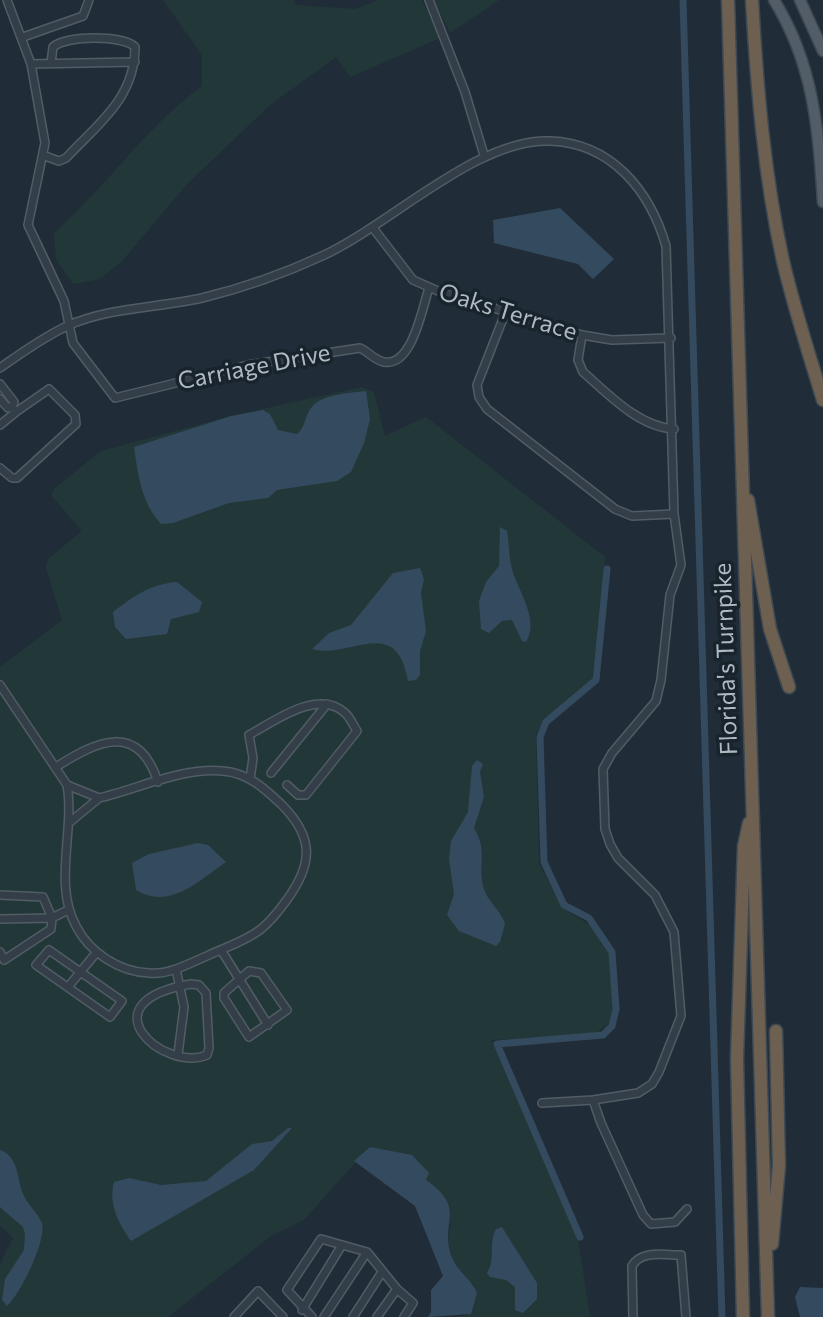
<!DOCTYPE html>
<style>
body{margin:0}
canvas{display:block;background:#202c37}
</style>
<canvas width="823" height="1317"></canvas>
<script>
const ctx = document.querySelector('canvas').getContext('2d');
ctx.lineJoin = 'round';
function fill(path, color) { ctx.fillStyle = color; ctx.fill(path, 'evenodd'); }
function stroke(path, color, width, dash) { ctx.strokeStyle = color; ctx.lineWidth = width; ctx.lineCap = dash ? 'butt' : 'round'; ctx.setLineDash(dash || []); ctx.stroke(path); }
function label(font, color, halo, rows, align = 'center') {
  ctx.font = font + ' Commissioner,sans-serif'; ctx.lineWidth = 7; ctx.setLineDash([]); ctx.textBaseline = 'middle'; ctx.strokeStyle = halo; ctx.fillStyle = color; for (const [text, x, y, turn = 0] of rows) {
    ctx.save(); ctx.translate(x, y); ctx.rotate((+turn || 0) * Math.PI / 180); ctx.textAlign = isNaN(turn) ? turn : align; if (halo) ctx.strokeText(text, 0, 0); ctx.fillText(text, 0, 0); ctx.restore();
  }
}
fill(new Path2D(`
 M163,0H293L296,5L355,9L379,0H422L440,38L350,77L336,57L270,105L187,184L122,261L100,279L73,284L56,259L54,233C107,186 145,128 202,86V55Z
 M434,0H499L450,33Z
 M362,387L374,392L385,436L426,417L605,557L592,679L548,716L536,734L539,864L563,908L591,926L610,953L614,1010L610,1023L594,1034L491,1040L578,1239L590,1317H448L464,1316L474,1285C456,1270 443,1249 451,1224L369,1147L304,1220L271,1236L168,1317H0V1264L13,1238L0,1226V667L62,620L46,568L48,559L82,531L51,495L55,488L101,451L231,416Z`), '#223838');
fill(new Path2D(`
 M560,208L614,259L593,279L578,264L494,243L493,220Z
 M366,391L370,419L364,443L351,472L337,481L277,490L268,498L229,503L173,523L161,524C141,502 138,475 134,447L231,416L263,410L270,414L278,430L297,434C306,427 304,417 311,408C321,394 350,393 366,391Z
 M500,527L507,531C509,543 509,557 512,569C518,591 540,620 526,642L522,641L512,620L502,621L489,633L481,629L479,601L486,582L499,566Z
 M420,568L424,579L421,593L426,631L420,651V675L416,680L408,681C396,613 350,660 312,649L329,633L351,625L393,573Z
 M177,582L202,602L199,612L171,619L167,634L126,639L115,627L113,612C134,596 150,584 177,582Z
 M477,760L483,764L480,772L484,797L474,828C488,852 478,863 483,886C487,902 501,910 505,924L500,942L496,946L459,931L447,915L454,894L449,859L451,841L468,812L472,766Z
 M198,843L208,845L226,862C201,879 170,911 136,890L132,863L149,854Z
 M288,1128H292L254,1170L131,1241C119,1224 108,1204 114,1182L129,1178L161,1185L206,1181L252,1144L272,1141Z
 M370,1147L412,1155L429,1173L426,1180C468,1209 439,1222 452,1257C457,1272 472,1279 477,1293L471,1314L428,1317L431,1312V1290L443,1276L415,1206L354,1161Z
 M0,1150C18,1156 17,1176 22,1191C26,1204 37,1211 42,1223C47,1240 20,1295 7,1306L2,1300L5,1279L24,1250L25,1234L23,1227L0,1207Z
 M502,1227L537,1283V1299L523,1313L515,1310V1287L506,1280L490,1277L487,1273C496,1259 488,1244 496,1229Z
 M800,1287L823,1288V1317H800L795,1297Z`), '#344a5e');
stroke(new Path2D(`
 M683,0L722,1317
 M580,1237L497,1044L603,1035L612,1026L616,1009L612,952L589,918L564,905L544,862L540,737L546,722L596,680L607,569`), '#344a5e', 7);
const minor = new Path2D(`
 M7,0L31,64L45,143L28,225L64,301L73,343L115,398L248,365L360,348C369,352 374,360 384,362C412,367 422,309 429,288
 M429,0L465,92L484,155
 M23,37L83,16L89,0
 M31,64L135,62
 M45,156L59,161L66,158C98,124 135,98 135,47C124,35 66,35 53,47L51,63
 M373,228L413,280L438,291L582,335L612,340L671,338
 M506,311L477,385L479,397L487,409L615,509L632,516L674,514
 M582,335L578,360L583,372C608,394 639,427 674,429
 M0,368C21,353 44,337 67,326C109,307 158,308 202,298C243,288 283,274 322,256C390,225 477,138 550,141C612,143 650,191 666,246L674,514L681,565L670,595L661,680L656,701L612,753L603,769L605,829L610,844L618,858L655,895L674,932L681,1016L659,1072L652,1084L638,1093L593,1100L542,1103
 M0,384L14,402L12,407L16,412L0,425
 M0,399L8,408L12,407
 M0,468L12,478H17L76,424L75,415L49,389L16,412
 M0,685L67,785L99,798C138,789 182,767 223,771C248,773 264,788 281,804C315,838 313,864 286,901C278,912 271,921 261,929C246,941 226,947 209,955C190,963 170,975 149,973C119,972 89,952 76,926C53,884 75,830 67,785
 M56,767C97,741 138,721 158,782
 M271,773L327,704
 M250,779L253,758L249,735C273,722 318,688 345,713C350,717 353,725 357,731L306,795H298L287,785
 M70,822L99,798
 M0,895L43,897L52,918L51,929L4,960L0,952
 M0,919L52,918L68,910
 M49,950L122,1001L110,1017L36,965Z
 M221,950L268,1025
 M176,969L184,1007L178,1054
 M249,971L261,973L287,1010L249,1037L224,998V993Z
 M191,984L199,985L206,993L209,1048L207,1055C164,1073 83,1002 191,984Z
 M68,987L96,953
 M593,1100L601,1123L643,1215L651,1224L675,1222L687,1209
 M302,1310L342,1245
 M234,1317L258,1291L283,1317
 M312,1317L287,1290L321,1239L367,1252L397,1289L413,1303L404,1317
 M324,1317L367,1252
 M353,1317L382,1272
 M377,1317L397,1289
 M633,1317L632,1266C641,1250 664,1255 681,1255L686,1317`);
const primary = new Path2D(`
 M774,0C814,65 818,128 823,202
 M800,0L823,51`);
const motorway = new Path2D(`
 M728,0L768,1317
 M752,0C757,87 764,175 783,261C794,308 809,354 823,400
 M748,500L770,629L789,687
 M772,1244L779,1166L776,1031
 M743,1317L737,1058L744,846L749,823`);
stroke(minor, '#515c65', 10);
stroke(primary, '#3d4751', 13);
stroke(motorway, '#3e4952', 15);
stroke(minor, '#343e48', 7);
stroke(primary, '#525d68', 10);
stroke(motorway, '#6e6051', 12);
label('24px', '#aeb9c4', '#19232c', [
 ["Oaks Terrace",508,312,17],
 ["Carriage Drive",254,367,-11],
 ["Florida's Turnpike",726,659,-92]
]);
</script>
